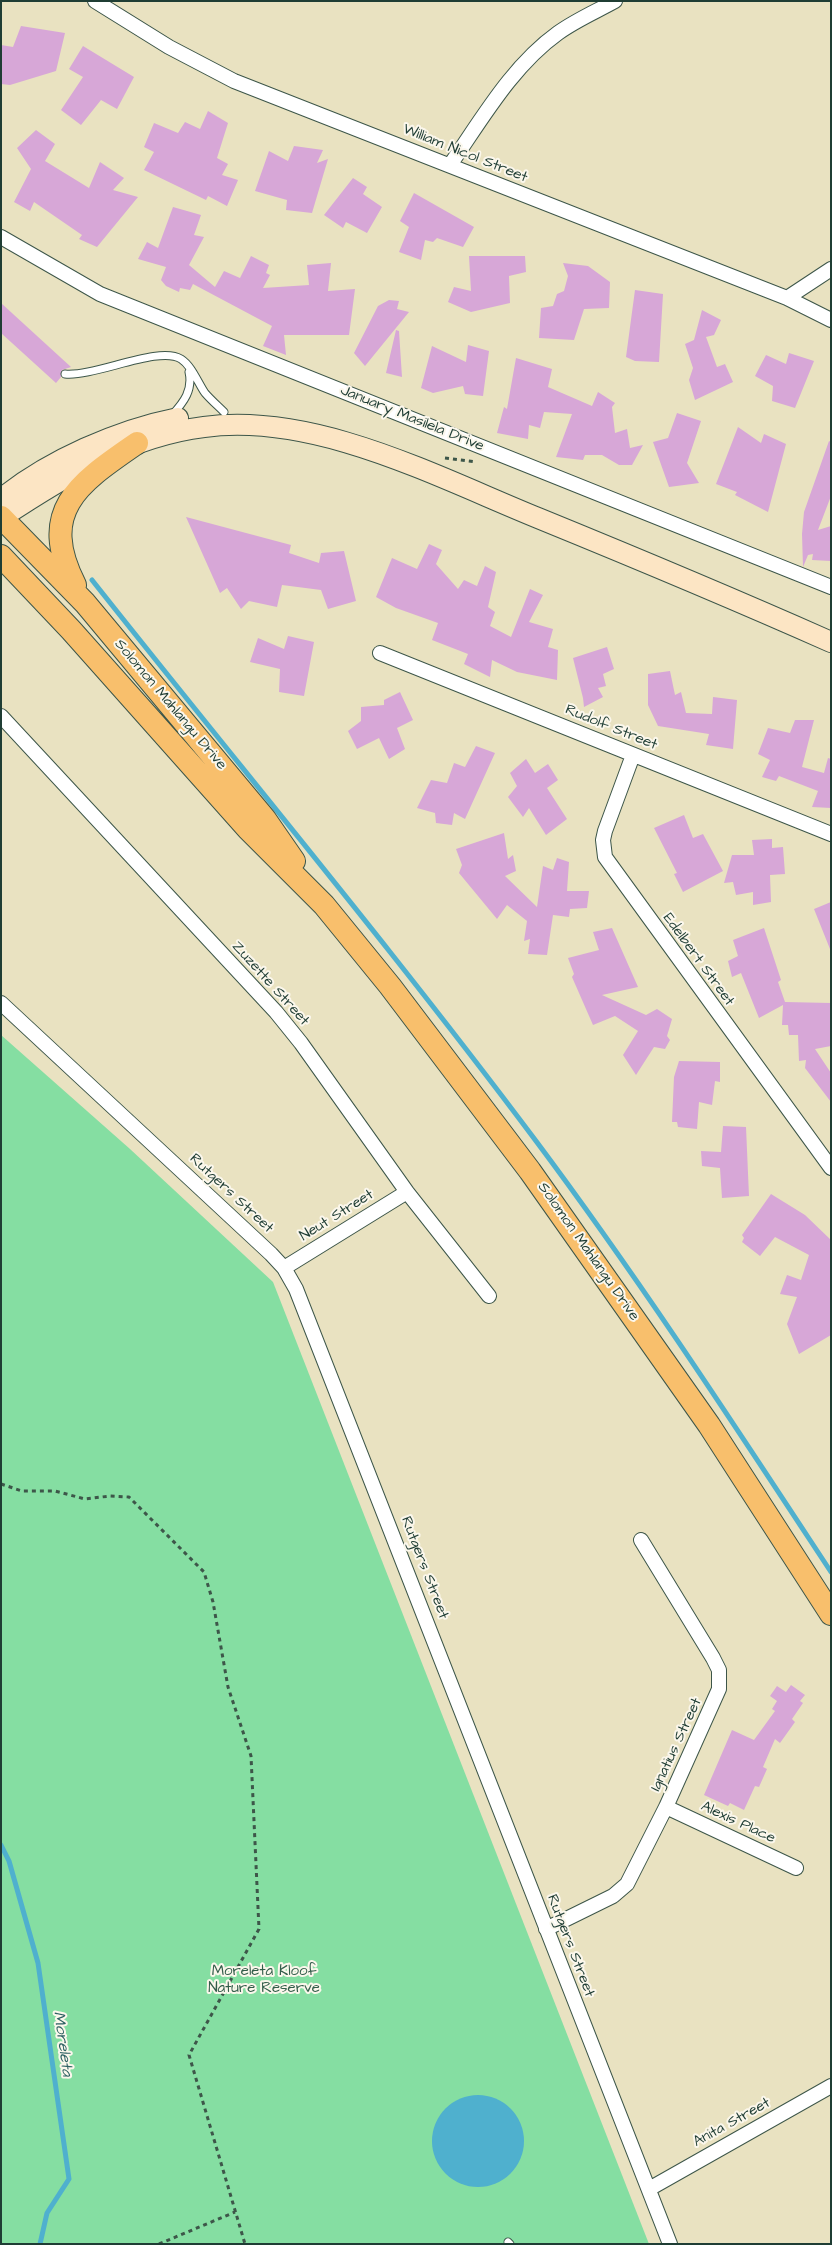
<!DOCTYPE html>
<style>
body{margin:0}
#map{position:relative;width:832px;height:2245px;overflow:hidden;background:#e9e2c1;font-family:"Architects Daughter",sans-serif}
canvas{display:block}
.frame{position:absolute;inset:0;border:2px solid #1f3d34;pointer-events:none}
</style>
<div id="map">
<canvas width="832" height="2245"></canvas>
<div class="frame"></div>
</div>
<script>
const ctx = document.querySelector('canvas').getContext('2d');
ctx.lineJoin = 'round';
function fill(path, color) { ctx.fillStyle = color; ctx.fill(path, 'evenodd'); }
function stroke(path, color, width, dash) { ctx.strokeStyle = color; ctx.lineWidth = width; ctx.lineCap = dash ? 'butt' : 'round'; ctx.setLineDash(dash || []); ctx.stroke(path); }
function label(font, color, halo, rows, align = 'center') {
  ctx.font = font + ' "Architects Daughter",sans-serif'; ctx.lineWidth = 4; ctx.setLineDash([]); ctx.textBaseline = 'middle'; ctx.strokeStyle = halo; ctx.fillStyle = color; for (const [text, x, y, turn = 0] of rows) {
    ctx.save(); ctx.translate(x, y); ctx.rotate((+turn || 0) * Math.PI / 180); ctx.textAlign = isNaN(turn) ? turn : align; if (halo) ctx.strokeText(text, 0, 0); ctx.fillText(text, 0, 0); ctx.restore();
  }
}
fill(new Path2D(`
 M1,1035L130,1149L273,1282L649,2244H1Z`), '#85dea2');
fill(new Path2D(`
 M432 2141a46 46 0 1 1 92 0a46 46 0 1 1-92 0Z`), '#4fb0ce');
stroke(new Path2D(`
 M92,580C240,767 393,950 536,1141C640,1280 735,1426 831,1572
 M1,1845L9,1861L38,1963L69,2179L47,2213L40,2244`), '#4fb0ce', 5);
fill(new Path2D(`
 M21,26L65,33L56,71L10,85L1,84V45L13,47Z
 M83,46L134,77L117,109L101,100L81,125L61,110L83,77L69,69Z
 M208,111L228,123L217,158L228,164L222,175L238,180L227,206L208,196L206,200L144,170L154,152L144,147L154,123L178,133L185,122L200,129Z
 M36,130L55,144L45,161L89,188L100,162L124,178L113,190L138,197L97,247L79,239L82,235L34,202L30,211L14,202L31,169L17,148Z
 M294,146L323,150L317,163L328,159L312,213L286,210L287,200L255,191L269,151L288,161Z
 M353,178L367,187L363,194L382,207L367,233L346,222L343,228L324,215Z
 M414,193L474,227L463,247L437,238L433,242L425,240L421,260L399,252L409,227L400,221Z
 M173,207L201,215L194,235L204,237L189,265L215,287L224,271L240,278L251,256L269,265L266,273L270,275L263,288L309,285L307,265L331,263L328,291L355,289L349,335H284L286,355L263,346L272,326L193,284L190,290L180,288L179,292L166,286L161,280L166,267L138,259L147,242L158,248Z
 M469,256H525L526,272L509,276L510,303L471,312L448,302L454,287L471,291Z
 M563,263L588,266L610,282L609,308L584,309L574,340L539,338L541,308L553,306L557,294L564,291L568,276Z
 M635,290L663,294L659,362L635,361L626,357Z
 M389,300L399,301L397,309L409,312L365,366L354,353L378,306Z
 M1,303L71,367L62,370L61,377L56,383L1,333Z
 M702,310L721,320L714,335L706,337L717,367L725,364L733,382L695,400L689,380L693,368L685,344L694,340Z
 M396,330L399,331L402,377L386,373Z
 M468,345L489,351L483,396L465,394L463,386L433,393L421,388L432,346L466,362Z
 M789,353L814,361L795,408L772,401L773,386L755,376L766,355L786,364Z
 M516,358L552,369L548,387L592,406L598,392L615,403L612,407L615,433L627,429L630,448L643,445L632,465H619L602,455H585L583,460L556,457L572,414L544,412L540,428L529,425L528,439L497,433L504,407L507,409Z
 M677,413L701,421L687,463L699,483L669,487L653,442L668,438Z
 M738,427L761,443L764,434L786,444L768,512L735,495L737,492L716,484Z
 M829,441L831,442V496L818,530L831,526V561L812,560L813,554L808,555L803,567L802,534L804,512Z
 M186,517L291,545L289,553L319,563L321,553L344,551L356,601L328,609L321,590L282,585L277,607L249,601L241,609L227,588L220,593Z
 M429,544L442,550L436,564L458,589L464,580L477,586L485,566L496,572L488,607L495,612L490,626L511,637L530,589L543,595L529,622L553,629L548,647L558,650L557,680L517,672L492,660L490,677L464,664L468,654L432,640L438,623L396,608L376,597L392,558L417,569Z
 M288,636L314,642L304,696L279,692L280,669L250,662L258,638L284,649Z
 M607,647L614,669L603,674L606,686L598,688L603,697L584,707L583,698L573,658Z
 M670,671L675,695L681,692L686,713L712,714L713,697L737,700L733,749L706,745L709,734L658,726L648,705V674Z
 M400,692L413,720L397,728L405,749L389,759L379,738L357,749L348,731L361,721V707L384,705V700Z
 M795,720H814L802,767L824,773L828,758L831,759V808L812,807L818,791L779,776L776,781L762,777L770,760L758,754L768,728L790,733Z
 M476,746L495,753L465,819L454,813L452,825L436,823L435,813L417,808L431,780L447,783L454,763L465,767Z
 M526,759L535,773L548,764L558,780L547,788L567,819L546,835L529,808L523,817L508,797L517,786L510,773Z
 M684,815L693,838L703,834L723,871L683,892L674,874L677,873L654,828Z
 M504,833L508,859L513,855L516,871L505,876L537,907L543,866L553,870L557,858L569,862L567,891H589L587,908L570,909L569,917L553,915L547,955L528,954L530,939L524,941L527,921L507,905L497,919L459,873L462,865L456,849Z
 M772,839V848L783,847L785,874L770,875L771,902L753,905V892L736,895L733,882L724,883L732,855H754L752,840Z
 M831,902V949H830L814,909Z
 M612,928L638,987L602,995L646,1015L657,1009L672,1019L667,1036L670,1040L665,1049L654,1047L636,1075L623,1055L638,1031L615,1016L593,1025L572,977L574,974L568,958L599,950L593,932Z
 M764,928L781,980L778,982L785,1002L831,1003V1046L815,1049L831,1073V1102L805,1068L806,1060L799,1061L798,1035H789L788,1025H782L783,1005L759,1018L741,973L732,977L728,961L738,956L733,940Z
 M679,1061L720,1062V1082L715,1081L712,1105L699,1102L697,1129L678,1127L677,1122H672L674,1077Z
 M723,1126L746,1127L749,1196L722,1198L720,1168L702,1166L701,1151L721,1152Z
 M771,1194L805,1215L831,1240V1335L799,1354L787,1324L797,1297L780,1294L787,1275L801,1280L809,1255L775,1237L760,1256L742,1242L744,1238L742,1235Z
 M791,1685L805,1695L800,1701L803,1703L792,1719L795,1722L780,1743L775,1739L763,1767L767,1769L759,1787L755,1786L744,1810L730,1803L728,1806L704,1795L732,1730L754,1740L775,1711L772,1709L777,1701L770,1696L777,1686L786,1692Z`), '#d7a7d7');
const service = new Path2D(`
 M65,374C95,377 159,345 181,359C192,366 198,383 205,393C211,400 218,406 224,412
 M172,415C184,402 193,390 189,372
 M508,2242L510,2244`);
const minor = new Path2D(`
 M95,1L169,47L234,81L787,298L831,320
 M450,165C482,119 512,66 558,33C576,20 597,11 615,1
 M1,237L100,294L831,587
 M787,298L831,269
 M380,653L831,834
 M1,716L276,1012L301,1043L407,1192L489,1296
 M633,755L605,831L603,840L605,857L831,1168
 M1,1003L271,1254L284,1268L296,1289L670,2244
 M284,1268L407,1192
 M666,1807L796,1868
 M546,1929L613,1896L627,1884L666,1807L719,1689V1670L713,1658L641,1540
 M649,2189L831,2086`);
const secondary = new Path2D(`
 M1,499C49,460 118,430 178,418
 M1,518C63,477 129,436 204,427C315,412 437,477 538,518C636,558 734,599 831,642`);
const primary = new Path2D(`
 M1,517L85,603L265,819L294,861
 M1,556L71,630L248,829L324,905L390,986L530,1171L709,1425L831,1614
 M75,585C37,510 79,483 137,443`);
stroke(service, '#3d5649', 9);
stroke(minor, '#3d5649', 16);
stroke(secondary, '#3d5649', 22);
stroke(primary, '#3d5649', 24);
stroke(new Path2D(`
 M445,458L476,462
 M1,1484L22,1491H55L85,1499L110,1496L129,1497L204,1572L213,1602L228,1687L251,1756L259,1929L189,2055L245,2244
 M159,2244L235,2212`), '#3d5649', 3, [4, 4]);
stroke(service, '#fff', 7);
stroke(minor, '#fff', 14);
stroke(secondary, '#fce5c4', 20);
stroke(primary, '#f8bf6c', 22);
label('15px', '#1f3d34', '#fbf7ec', [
 ["William Nicol Street",465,154,22],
 ["January Masilela Drive",412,419,22],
 ["Solomon Mahlangu Drive",170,705,50],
 ["Rudolf Street",611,728,22],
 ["Edelbert Street",698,960,54],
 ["Zuzette Street",270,984,48],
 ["Rutgers Street",231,1194,43],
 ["Neut Street",337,1216,-32],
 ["Solomon Mahlangu Drive",588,1252,55],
 ["Rutgers Street",424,1568,69],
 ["Ignatius Street",677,1745,-65],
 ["Alexis Place",738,1823,25],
 ["Rutgers Street",570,1946,69],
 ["Anita Street",732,2123,-29]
]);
label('15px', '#335d4a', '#fbf7ec', [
 ["Moreleta Kloof",264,1972],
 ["Nature Reserve",264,1989]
]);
label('italic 16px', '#2d6062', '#fbf7ec', [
 ["Moreleta",62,2044,82]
]);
</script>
